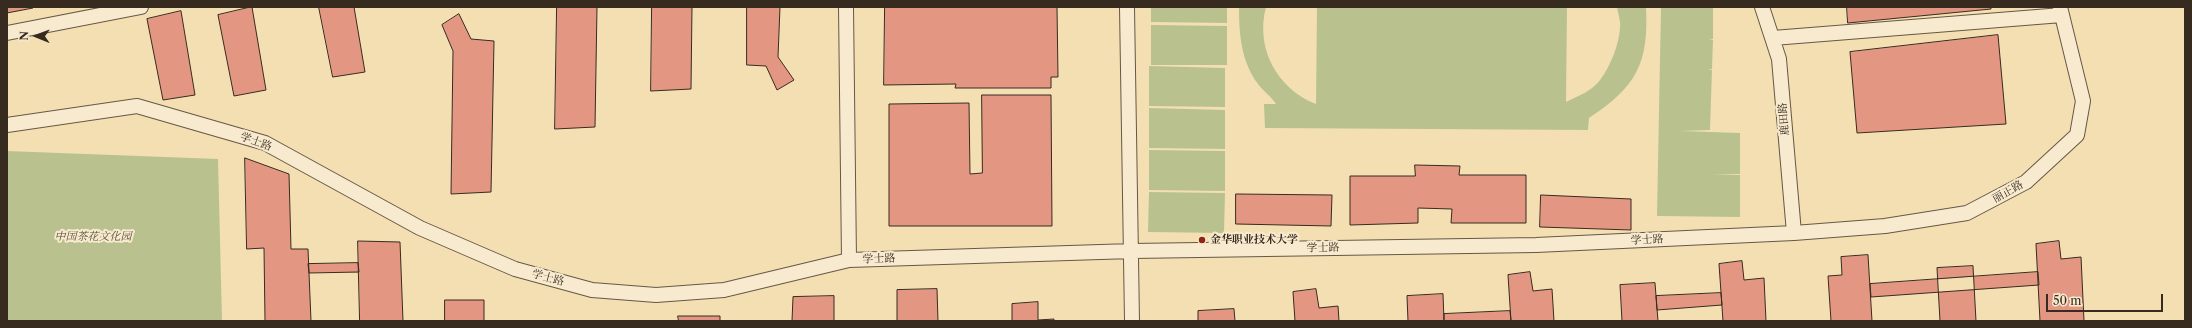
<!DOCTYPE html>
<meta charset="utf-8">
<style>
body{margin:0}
#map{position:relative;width:2192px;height:328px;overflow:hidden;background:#f4dfb3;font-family:"Libre Caslon Text",serif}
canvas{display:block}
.frame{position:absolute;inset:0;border:8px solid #372b20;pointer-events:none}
.north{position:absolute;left:16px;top:16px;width:40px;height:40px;-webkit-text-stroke:3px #f8eace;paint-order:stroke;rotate:271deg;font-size:11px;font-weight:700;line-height:16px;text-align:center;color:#372b20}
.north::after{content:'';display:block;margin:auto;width:14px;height:18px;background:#372b20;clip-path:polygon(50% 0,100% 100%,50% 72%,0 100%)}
.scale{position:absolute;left:2046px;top:294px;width:117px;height:18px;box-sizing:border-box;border:2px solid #372b20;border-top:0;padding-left:5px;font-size:12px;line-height:14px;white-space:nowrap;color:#372b20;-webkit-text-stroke:3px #f8eace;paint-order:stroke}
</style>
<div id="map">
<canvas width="2192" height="328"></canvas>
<div class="frame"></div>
<div class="north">N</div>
<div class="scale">50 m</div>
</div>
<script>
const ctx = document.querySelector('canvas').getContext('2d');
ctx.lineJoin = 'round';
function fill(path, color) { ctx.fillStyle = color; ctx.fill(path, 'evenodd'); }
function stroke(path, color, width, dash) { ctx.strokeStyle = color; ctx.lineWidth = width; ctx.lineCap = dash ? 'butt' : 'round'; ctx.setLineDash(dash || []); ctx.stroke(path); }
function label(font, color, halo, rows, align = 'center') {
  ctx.font = font + ' "Libre Caslon Text","Noto Serif SC",serif'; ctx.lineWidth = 4; ctx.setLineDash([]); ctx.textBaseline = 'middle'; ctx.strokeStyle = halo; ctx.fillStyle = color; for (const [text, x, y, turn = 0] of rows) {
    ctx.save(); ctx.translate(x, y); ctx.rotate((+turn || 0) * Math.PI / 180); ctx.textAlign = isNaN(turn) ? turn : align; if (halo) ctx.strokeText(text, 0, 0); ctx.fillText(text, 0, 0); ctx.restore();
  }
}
fill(new Path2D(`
 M1151,7H1227V23L1151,22Z
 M1239,7H1266C1255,48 1277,89 1316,104L1317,7H1567L1566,102C1578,96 1592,91 1600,80C1610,67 1619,45 1620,28C1621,22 1618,13 1617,7H1646C1649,64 1636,87 1589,118L1588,130L1265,128L1264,104H1276C1271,96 1263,91 1258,84C1241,61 1239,34 1239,7Z
 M1661,7H1713V39H1709L1713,40L1712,69L1708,70H1712L1711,100H1707H1711L1710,130L1681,131L1740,133V174H1712L1740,175V217L1657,216Z
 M1151,25L1227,26V65H1151Z
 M1149,66L1225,68V107L1149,106Z
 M1149,108L1225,110V149L1149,148Z
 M1149,150L1225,151V191L1149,190Z
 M7,151L218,159L222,321H7Z
 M1149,192L1225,193L1224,233L1148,232Z`), '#b9c28f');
const building = new Path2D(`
 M7,7H33V8L7,13Z
 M252,7L266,90L234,96L218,15Z
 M319,7H354L365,72L333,77Z
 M557,7H597L595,127L555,129Z
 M652,7H692L691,89L651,91Z
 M747,7H780L778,57L794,80L777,90L766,66L747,65Z
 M885,7H1057L1058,77H1051V88H955L956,84L884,85Z
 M1847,7H1991V9L1848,23Z
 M181,11L195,95L163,100L147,19Z
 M459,14L471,39L494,41L491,192L451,194L453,51L442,25Z
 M1998,35L2006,124L1857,133L1850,52Z
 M982,95H1051L1052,226H889V104L969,103L970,174L982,173Z
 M245,158L289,174L291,249H308L311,321H265L264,248L247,249Z
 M1415,165L1460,166L1459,175H1526V223H1451L1452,209L1418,208V223L1350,225V176H1415Z
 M1236,194L1332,195L1331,226L1236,224Z
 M1541,195L1631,199V230L1540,227Z
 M358,241L400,242L403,321H360Z
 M2059,241L2061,259L2081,257L2084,321H2040L2036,244Z
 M1868,255L1872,321H1831L1828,276L1842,275L1841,257Z
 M1742,261L1744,280L1764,278L1766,321H1723L1719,264Z
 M358,263L359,272L309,273L308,264Z
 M1973,266L1976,321H1940L1937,268Z
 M1530,272L1533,291L1552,289L1554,321H1511L1508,275Z
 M2038,272L2039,285L1871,297L1870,284Z
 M1655,283L1658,321H1622L1620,285Z
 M937,289L938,321H897V290Z
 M1316,289L1319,308L1338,306L1339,321H1295L1293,292Z
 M1721,293L1722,305L1657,310L1656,296Z
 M1443,294L1444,321H1408L1407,296Z
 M834,296V321H792L793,297Z
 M445,300H484V321H445Z
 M1038,302V320L1054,319V321H1012V304Z
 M1234,309L1235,321H1198V311Z
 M1510,311L1511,321H1444V314Z
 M678,316H720V321H679Z`);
fill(building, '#e39782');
stroke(building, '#372b20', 1);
const street = new Path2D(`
 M846,7L849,260
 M1127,7L1132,321
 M1762,7L1779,59L1794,233
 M7,33L141,7
 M1773,38L2062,15
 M7,125L137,106L265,143L420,228L515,269L592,290L656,295L724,290L849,260L1132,251L1536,245L1794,233L1885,226L1967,213L2026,182L2077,135L2083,101L2060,7`);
stroke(street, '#665845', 16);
stroke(street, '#f8eace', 14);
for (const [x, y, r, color] of [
 [1202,240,4,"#8f2418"]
]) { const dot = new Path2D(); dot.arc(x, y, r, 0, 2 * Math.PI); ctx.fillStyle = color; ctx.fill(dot); stroke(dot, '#f8eace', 1.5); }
label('11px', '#372b20', '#f8eace', [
 ["鹿田路",1784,119,-95],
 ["学士路",256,142,20],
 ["丽正路",2008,192,-29],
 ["学士路",1647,240,-3],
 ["学士路",1323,248,-1],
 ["学士路",879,259,-2],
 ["学士路",548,278,15]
]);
label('italic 11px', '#58513c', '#f8eace', [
 ["中国茶花文化园",93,237]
]);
label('bold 11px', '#372b20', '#f8eace', [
 ["金华职业技术大学",1210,240]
], 'left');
</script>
